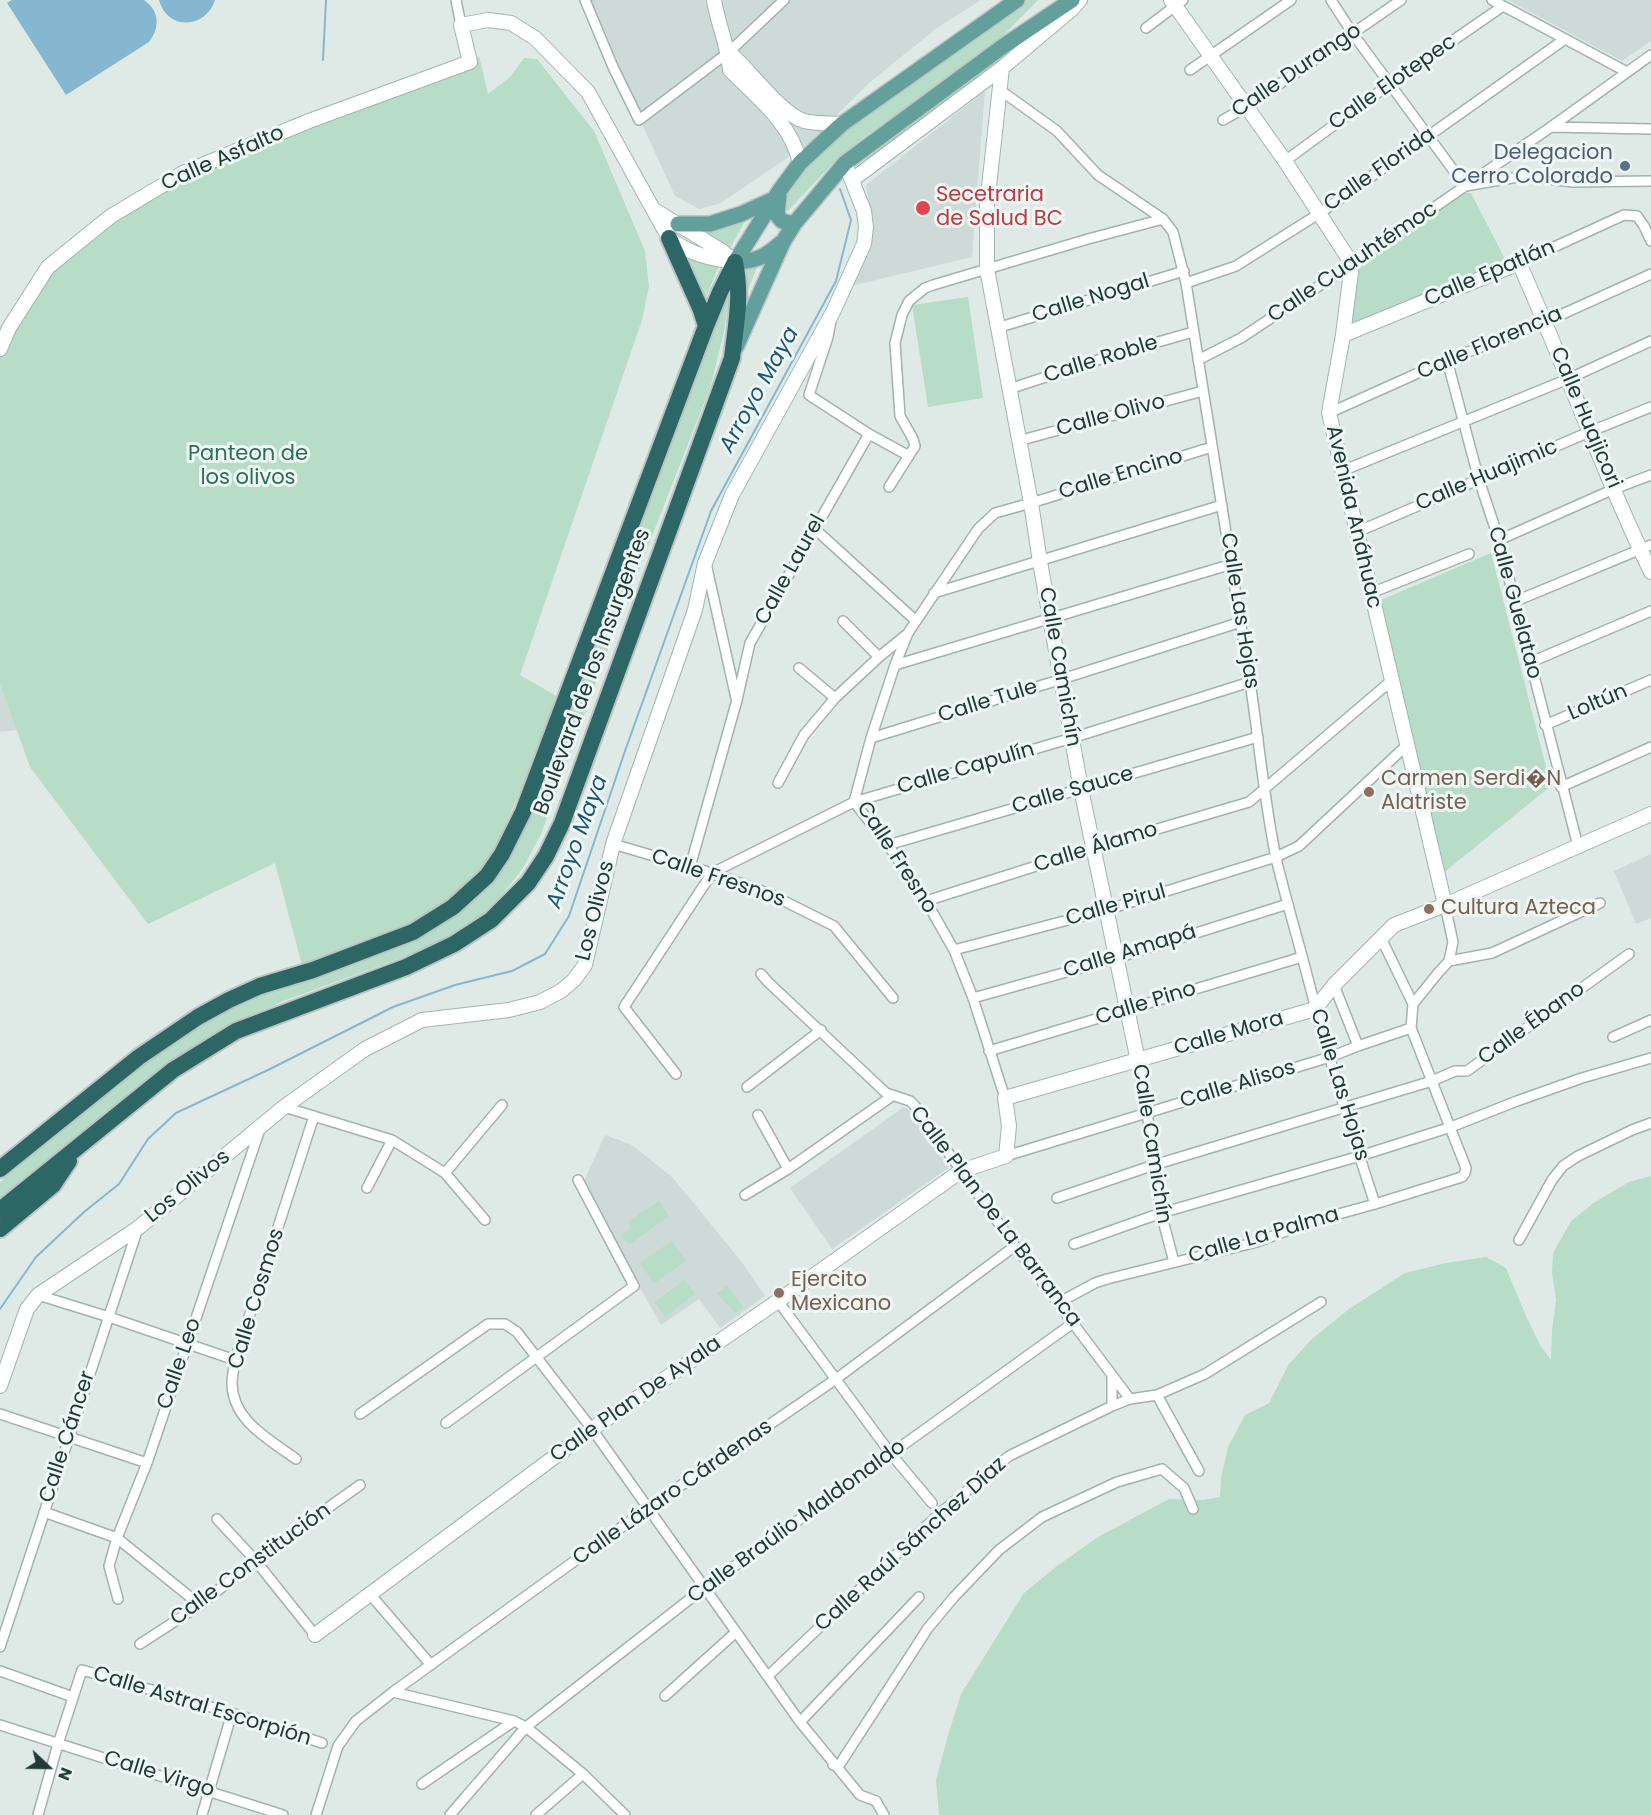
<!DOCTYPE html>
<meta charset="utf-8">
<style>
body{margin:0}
#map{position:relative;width:1651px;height:1815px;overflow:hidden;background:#dfeae7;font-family:Poppins,sans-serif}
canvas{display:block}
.north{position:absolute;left:18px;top:1737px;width:60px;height:60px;-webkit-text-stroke:4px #eff7f4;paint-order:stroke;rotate:112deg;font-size:16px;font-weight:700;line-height:24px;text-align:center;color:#203a38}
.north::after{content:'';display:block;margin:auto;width:21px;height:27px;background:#203a38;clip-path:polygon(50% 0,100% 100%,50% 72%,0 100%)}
</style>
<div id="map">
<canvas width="1651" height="1815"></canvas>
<div class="north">N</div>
</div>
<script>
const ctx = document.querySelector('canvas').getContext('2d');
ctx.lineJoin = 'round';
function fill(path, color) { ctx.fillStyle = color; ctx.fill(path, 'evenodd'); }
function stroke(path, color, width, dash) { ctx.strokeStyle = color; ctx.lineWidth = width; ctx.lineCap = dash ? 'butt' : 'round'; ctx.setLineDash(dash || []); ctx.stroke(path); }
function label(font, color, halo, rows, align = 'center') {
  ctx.font = font + ' Poppins,sans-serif'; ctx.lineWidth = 6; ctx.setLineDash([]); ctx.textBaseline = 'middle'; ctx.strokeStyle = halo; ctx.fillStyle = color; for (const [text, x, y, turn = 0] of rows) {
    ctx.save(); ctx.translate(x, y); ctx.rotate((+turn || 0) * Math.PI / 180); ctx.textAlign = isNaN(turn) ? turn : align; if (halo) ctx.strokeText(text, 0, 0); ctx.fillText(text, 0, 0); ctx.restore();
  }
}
fill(new Path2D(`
 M585,0H981L937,28L869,83L809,143L721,203L699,209L675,196Z
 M1508,0H1651V41L1622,61Z
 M985,91L972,257L851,286L873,232L866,185Z
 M0,684L17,730L0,732Z
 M1651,854V918L1636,924L1614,871Z
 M904,1107L909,1110L948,1168L832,1249L790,1188Z
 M605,1135L632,1145L673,1178L741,1261L765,1296L720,1328L699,1299L661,1325L608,1231L583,1183Z`), '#cddad7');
fill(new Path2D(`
 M1024,0H1038L991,48L864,137L832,164L788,211L780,205L811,160L823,147Z
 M1056,17L1018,52L868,161L862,156Z
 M479,56L488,94L510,77L524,58L537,59L594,131L645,251L649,286L642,320L520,675L560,698L490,861L449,899L402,928L303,969L275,863L148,924L30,767L0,684V349L48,267L183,173L470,62Z
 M1462,193H1471L1506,261L1358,322L1353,321L1352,319L1360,264Z
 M749,214L728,252L694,230Z
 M682,254L700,262L719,266L702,307Z
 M759,262L741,308L742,273Z
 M730,290L724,332L711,385L610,644L541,834L523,868L503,894L479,920L464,932L426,949L286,1000L230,1025L167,1065L0,1202V1182L89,1107L160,1052L202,1022L260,992L422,935C448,922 469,904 489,883L725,295Z
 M968,297L983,398L928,407L912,305Z
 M1491,553L1551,786L1442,874L1381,600Z
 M1651,1176V1815H939L936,1780L948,1735L961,1694L1024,1593L1057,1566L1098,1537L1169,1499L1203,1500L1220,1497L1221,1478L1228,1447L1245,1415L1269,1403L1289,1364L1312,1339L1349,1309L1405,1273L1446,1263L1486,1257L1506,1268L1526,1316L1540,1345L1551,1360L1552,1331L1556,1300L1552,1273L1553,1253L1571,1221L1595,1202L1629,1182Z
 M659,1201L669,1216L630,1244L624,1240L623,1234L632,1228L628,1222Z
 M672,1241L686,1261L654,1283L640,1263Z
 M684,1280L695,1294L665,1317L655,1302Z
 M727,1286L743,1307L735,1313L717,1293Z`), '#b7dcc8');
fill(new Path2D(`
 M12,0H144C160,11 160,28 149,42L66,95L7,3Z
 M159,0H215C206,29 167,31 159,0Z`), '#86b7d0');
stroke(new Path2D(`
 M323,60L326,0
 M0,1309L36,1257L84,1212L119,1184L148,1139L176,1113L268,1070L393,1007L455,985L512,971L545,954L569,916L625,751L711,511L836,281L851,220L840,189`), '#86b7d0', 2);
const street = new Path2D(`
 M456,0L461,25
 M585,0L613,67L639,120L729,52L784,0
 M1331,0L1353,34L1465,186L1524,176L1573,182L1651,181
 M1492,0L1627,72
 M1146,28L1183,0
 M1190,70L1291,0
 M1000,90L1057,131L1098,175L1163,219L1173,232L1186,283L1250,682C1259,741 1264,800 1276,858C1284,892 1294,926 1303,960C1324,1042 1348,1123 1375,1204
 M1223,120L1246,107L1401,0
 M1551,127L1651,129
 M1285,161L1390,84L1503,6
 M1519,263L1624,215L1637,216L1644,226L1651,241
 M1186,283L1236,266L1320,213L1565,39
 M831,321L828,337L809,395L869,434L909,456
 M997,328L1184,271
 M1198,360L1241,338L1352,264L1551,127L1651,55
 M1447,360L1479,480L1499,540L1578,846
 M1009,389L1116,354L1193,332
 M1329,413L1447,360L1545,322L1651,274
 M1018,441L1203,391
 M1342,471L1568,379L1651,341
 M889,487L915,446L913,439L900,416L895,343L902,315L909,301L925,288L933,285L1088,239L1163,219
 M815,529L915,620
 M1357,532L1589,432L1651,407
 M1499,540L1614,489L1651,475
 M707,568L736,698
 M934,593L1222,505
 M1371,593L1469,554
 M1516,601L1651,545
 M843,621L879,657
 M1531,662L1651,611
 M895,665L1232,564
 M799,668L835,698
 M1545,725L1651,680
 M871,738L1062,679L1241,622
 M778,783L804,735L835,698L879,657L906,635
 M1561,787L1651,747
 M854,802L871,738L895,665L908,633L978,529L995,513L1031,503L1212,447
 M854,802L888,845L926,901L954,950L973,998L1005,1098
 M613,844L712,873L770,894L834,926L893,998
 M888,845L1258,737
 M690,867L737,700L750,643L869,434
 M926,901L1093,848L1249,802L1391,681
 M1381,938L1413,1004
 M954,950L1106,910L1276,857L1299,846L1407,745
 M1449,961L1492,953L1600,903
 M761,974L768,982L886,1093L910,1101L915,1106L1015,1246L1130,1399
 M1334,985L1358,1046
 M973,998L1117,958L1288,904
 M1613,1037L1651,1020
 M989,1051L1302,957
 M1138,1061L1147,1112L1161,1213L1174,1262
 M676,1074L624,1007L712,873L854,802L1072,738L1250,682
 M747,1087L821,1030
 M284,1107L392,1140L445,1173L485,1220
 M758,1115L788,1169
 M1006,1156L1330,1057L1358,1046L1411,1028
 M445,1173L502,1105
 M367,1188L392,1140
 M745,1195L788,1169L892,1096
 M1057,1198L1154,1165L1432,1081L1455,1071H1467L1629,954
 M1519,1240L1552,1180L1563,1166L1578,1156L1632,1130L1651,1123
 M1074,1244L1161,1213L1360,1156L1451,1127L1517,1101L1582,1078L1651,1058
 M38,1295L109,1317L235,1360
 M778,1301L891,1454L932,1503
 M1058,1303L1095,1283L1107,1279L1257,1242L1313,1221L1375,1204L1462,1177L1465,1173L1466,1168L1411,1028L1413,1004L1438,973L1449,961L1453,942L1445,905
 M1157,1395L1199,1471
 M1112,1406V1377
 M0,1414L147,1463
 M360,1414L488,1324H505L517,1332L592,1429L800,1722L860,1795L876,1801L884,1815
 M446,1423L634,1286L578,1180
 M296,1459C269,1439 233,1421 232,1384C232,1376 234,1368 235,1360L314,1116
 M44,1512L117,1538L200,1605
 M217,1519L255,1560L315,1635
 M369,1593L431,1665
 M118,1599L109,1566L117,1538L147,1463L260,1129
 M140,1644L200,1605L255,1560L360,1485
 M0,1647L138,1228
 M0,1671L73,1697
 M768,1676L939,1514L1009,1456L1112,1406L1130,1399L1157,1395L1205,1374L1321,1302
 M393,1692L514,1721L526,1727L583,1774L625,1815
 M665,1696L736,1632
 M800,1722L919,1597
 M0,1725L283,1815
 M833,1765L837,1766L840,1764L928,1628L954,1597L999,1550L1042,1517L1117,1482L1162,1469L1184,1488L1193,1509
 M422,1784L514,1721
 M38,1815L58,1744L82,1670L232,1713L322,1743
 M202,1815L232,1713
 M316,1815L338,1746L356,1721L393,1692L648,1508L836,1379L1015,1246
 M450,1815L526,1727L704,1588L1073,1323
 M536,1815L583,1774`);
const secondary = new Path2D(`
 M714,0C718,24 728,46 730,70C758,98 791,123 800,163
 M1171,0L1285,161L1352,264L1343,335L1329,413L1445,905
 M729,52C749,69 782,115 804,121C816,124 830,123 842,124
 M1002,68L987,205V269L1031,503L1040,562L1081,789L1138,1061
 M852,180L1002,68L1071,10L1080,0
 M656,211L722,251L735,262
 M1343,335L1519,263C1565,365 1602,471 1651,572
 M0,349L9,328L48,267L111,216L183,173L309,121L470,62L461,25L488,20L511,23L535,38L588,92L669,238C689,254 711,259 735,262
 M0,1386L27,1309L38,1295L138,1228L284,1107L365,1049L422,1020L509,1010L540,1002L561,991L574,980L585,965L613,844L695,610L705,563L732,495L833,312L864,244L866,227L864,211L845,163
 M315,1635L592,1429L778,1301L961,1171L1006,1156L1009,1126L1005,1098L1315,1009L1334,985L1394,925L1445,905L1651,814`);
const primary = new Path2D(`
 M779,196L777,215L782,221L794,224
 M678,224H710L741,214L774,199
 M735,262L780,190L800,163L842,124L1017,0
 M735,262C757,261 765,257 781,243
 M736,347L783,242L794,224L845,163L1002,47L1072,0`);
const highway = new Path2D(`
 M669,238L701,310L706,326
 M0,1169L139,1057L198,1017L229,1000L260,986L313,970L413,932L453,907L487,876L502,854L523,812L706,326L720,292L735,262
 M0,1210L173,1070L236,1031L406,967L454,944L491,920L528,883L546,856L562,823L732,358C736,324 742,296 735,262
 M0,1229L53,1185L69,1161`);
stroke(street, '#a2b2af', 12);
stroke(secondary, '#9eb6b2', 16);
stroke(primary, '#bcc4c3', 18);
stroke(highway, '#bcc4c3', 20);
stroke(street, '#fff', 9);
stroke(secondary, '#fff', 14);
stroke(primary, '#63a09c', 15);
stroke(highway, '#2c6665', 16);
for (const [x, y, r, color] of [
 [1625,166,6,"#5c6f8a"],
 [923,208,8,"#e0444e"],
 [1369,792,6,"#8d6e63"],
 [1429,909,6,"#8d6e63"],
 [779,1293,6,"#8d6e63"]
]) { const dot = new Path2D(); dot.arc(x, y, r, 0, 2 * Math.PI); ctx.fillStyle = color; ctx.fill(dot); stroke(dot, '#eff7f4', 2); }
label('21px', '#203a38', '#eff7f4', [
 ["Calle Durango",1297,71,-34],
 ["Calle Elotepec",1393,83,-35],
 ["Calle Asfalto",223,159,-24],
 ["Calle Florida",1380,170,-35],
 ["Calle Cuauhtémoc",1353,263,-34],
 ["Calle Epatlán",1490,274,-23],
 ["Calle Nogal",1091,299,-17],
 ["Calle Florencia",1490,344,-23],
 ["Calle Roble",1101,360,-17],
 ["Calle Olivo",1111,416,-15],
 ["Calle Huajicori",1585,418,67],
 ["Calle Encino",1121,475,-17],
 ["Calle Huajimic",1487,476,-23],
 ["Avenida Anáhuac",1353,517,77],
 ["Calle Laurel",791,570,-61],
 ["Calle Guelatao",1514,603,75],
 ["Calle Las Hojas",1239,611,81],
 ["Calle Camichín",1059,667,80],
 ["Boulevard de los Insurgentes",593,672,-70],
 ["Calle Tule",988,702,-17],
 ["Loltún",1598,703,-23],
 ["Calle Capulín",966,769,-16],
 ["Calle Sauce",1073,791,-16],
 ["Calle Álamo",1096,848,-17],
 ["Calle Fresno",896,858,57],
 ["Calle Fresnos",718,879,19],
 ["Calle Pirul",1116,906,-16],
 ["Los Olivos",596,911,-76],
 ["Calle Amapá",1130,952,-17],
 ["Calle Pino",1146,1004,-17],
 ["Calle Ébano",1532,1024,-36],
 ["Calle Mora",1229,1034,-16],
 ["Calle Alisos",1238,1085,-17],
 ["Calle Las Hojas",1339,1085,73],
 ["Calle Camichín",1151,1144,81],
 ["Los Olivos",188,1187,-39],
 ["Calle Plan De La Barranca",995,1217,53],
 ["Calle La Palma",1264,1236,-16],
 ["Calle Cosmos",257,1299,-73],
 ["Calle Leo",180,1364,-71],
 ["Calle Plan De Ayala",636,1400,-35],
 ["Calle Cáncer",68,1437,-72],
 ["Calle Lázaro Cárdenas",673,1493,-35],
 ["Calle Braúlio Maldonaldo",797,1522,-36],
 ["Calle Raúl Sánchez Díaz",911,1545,-42],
 ["Calle Constitución",251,1565,-36],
 ["Calle Astral Escorpión",202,1707,17],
 ["Calle Virgo",159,1775,17]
]);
label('21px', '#4e5e75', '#eff7f4', [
 ["Delegacion",1613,154],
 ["Cerro Colorado",1613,178]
], 'right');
label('21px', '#be3a42', '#eff7f4', [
 ["Secetraria",936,196],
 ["de Salud BC",936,220]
], 'left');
label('21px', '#2a7153', '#eff7f4', [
 ["Panteon de",248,455],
 ["los olivos",248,479]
]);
label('21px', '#785e54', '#eff7f4', [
 ["Carmen Serdi�N",1381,780],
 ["Alatriste",1381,804],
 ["Cultura Azteca",1441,909],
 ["Ejercito",791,1281],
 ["Mexicano",791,1305]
], 'left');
label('italic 22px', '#1a5676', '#eff7f4', [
 ["Arroyo Maya",760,390,-61],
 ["Arroyo Maya",578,842,-70]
]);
</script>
